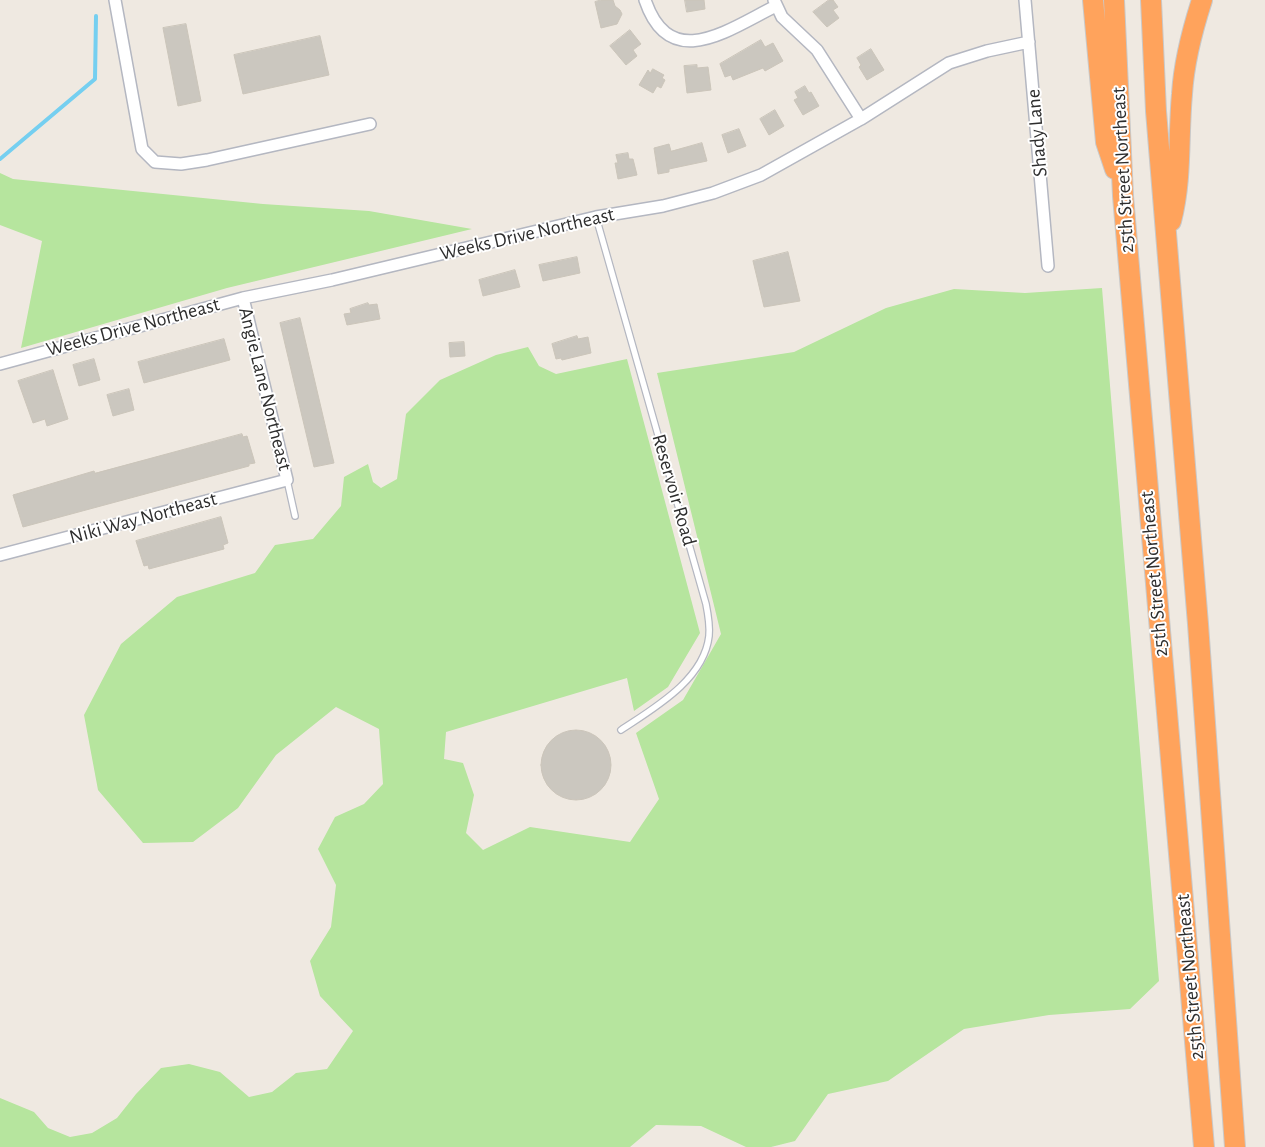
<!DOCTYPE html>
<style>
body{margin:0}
canvas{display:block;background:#efe9e1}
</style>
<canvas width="1265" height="1147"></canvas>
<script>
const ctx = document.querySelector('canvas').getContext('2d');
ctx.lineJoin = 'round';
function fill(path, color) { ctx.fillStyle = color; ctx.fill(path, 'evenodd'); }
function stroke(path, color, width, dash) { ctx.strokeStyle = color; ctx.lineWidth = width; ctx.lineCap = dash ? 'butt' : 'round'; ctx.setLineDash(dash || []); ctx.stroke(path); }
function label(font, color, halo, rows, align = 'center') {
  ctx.font = font + ' "Alegreya Sans",sans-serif'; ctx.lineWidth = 4; ctx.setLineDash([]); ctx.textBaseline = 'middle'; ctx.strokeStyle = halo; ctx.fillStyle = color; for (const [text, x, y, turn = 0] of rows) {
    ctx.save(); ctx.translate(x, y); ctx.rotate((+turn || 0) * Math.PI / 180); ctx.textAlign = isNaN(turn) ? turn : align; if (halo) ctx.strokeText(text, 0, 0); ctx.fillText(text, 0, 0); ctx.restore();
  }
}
fill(new Path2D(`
 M0,173L13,179L263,204L369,211L472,229L227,288L21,348L42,241L0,225Z
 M1102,288L1159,981L1130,1009L1049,1015L964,1029L888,1081L828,1094L795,1141L771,1147H746L701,1126L656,1125L630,1147H0V1098L34,1112L48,1128L70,1137L92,1133L117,1118L136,1094L161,1068L189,1064L220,1072L249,1097L272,1092L296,1073L327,1069L353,1031L320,996L310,961L331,927L336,885L318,849L335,817L364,804L383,784L379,729L336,707L276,755L238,808L193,842L143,843L98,790L84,715L121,644L177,597L255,573L275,545L313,539L341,506L344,477L368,464L373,482L381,488L397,479L406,414L440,380L496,355L528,347L539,366L556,374L627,359L700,633L668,687L634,711L627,678L446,732L444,759L463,763L474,795L466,833L483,850L530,827L630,842L659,799L636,733L683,700L721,634L657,373L794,352L886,308L954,289L1025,293Z`), '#b6e59e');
stroke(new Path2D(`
 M0,159L95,79L96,16`), '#75cff0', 4);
const building = new Path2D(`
 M601,0H613L615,6L620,10L622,14L617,24L601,28L595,2Z
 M685,0H704L705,9L687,12Z
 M829,0H833L838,7L833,10L839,18L827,27L813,12Z
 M186,24L201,101L178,106L163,28Z
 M630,30L641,44L633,50L637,56L626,65L610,46Z
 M320,36L329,75L243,94L234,55Z
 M761,40L765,47L773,43L783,61L765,71L763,68L733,80L731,75L725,77L720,64Z
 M871,49L884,70L867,80L859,67L861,65L857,58Z
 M697,65V68L708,67L711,90L687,93L684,66Z
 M653,69L664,75L662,78L665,80L661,88L657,86L653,93L639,85L648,70L650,73Z
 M805,86L809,93L811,92L819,106L803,115L794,100L798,98L795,92Z
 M775,110L784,126L769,135L760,119Z
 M739,129L746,146L728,153L722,135Z
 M702,143L707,161L669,169V172L658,174L654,148L669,144L671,151Z
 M628,153L629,159H633L637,175L618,179L615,163H618L616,155Z
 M788,252L800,301L764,307L753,261Z
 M577,257L580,273L543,281L539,265Z
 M515,270L520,287L483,296L479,280Z
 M368,303L369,305L377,304L380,319L347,325L344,314L351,313L350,309Z
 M300,318L334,463L314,467L280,323Z
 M577,336L578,339L588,337L591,353L562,360L561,358L556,359L552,344Z
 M224,339L230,360L144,383L138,362Z
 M464,342L465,356L450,357L449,343Z
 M94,359L100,380L79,386L73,365Z
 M53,370L68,419L47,426L45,419L33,423L18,381Z
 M129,389L134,410L113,416L107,395Z
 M242,434L243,437L247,436L255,463L249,464V466L23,527L13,495L94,471L95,473Z
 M221,517L228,543L223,545L224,549L149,569L148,565L144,566L136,541Z
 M541 765a35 35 0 1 1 70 0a35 35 0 1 1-70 0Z`);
fill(building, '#cbc7bf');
stroke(building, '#cbc5ba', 1);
const lane = new Path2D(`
 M596,217L706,604C708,614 710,626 709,636C704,680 654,708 621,730
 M287,480L295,516`);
const street = new Path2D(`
 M115,0L142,149L155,162L181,164L207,160L370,124
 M645,0C670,74 729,29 776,6
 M774,0L782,17L817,50L861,119
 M1025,0L1048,266
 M0,364L243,298L332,280L596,217L663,206L713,193L761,175L861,119L949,63L987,51L1029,42
 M0,555L287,480L243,298`);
const highway = new Path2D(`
 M1093,0L1106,142L1115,169
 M1114,0L1123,196L1204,1147
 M1151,0L1156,111L1198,624L1235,1147
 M1171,221C1182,179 1178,137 1182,94C1184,61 1192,31 1202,0`);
stroke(lane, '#b4b7c1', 8);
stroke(street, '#b4b7c1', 14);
stroke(highway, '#c9c9c9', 22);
stroke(lane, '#fff', 5.5);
stroke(street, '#fff', 11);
stroke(highway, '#ffa35c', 20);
label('20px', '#2e2e2e', '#fff', [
 ["Shady Lane",1037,133,-95],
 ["25th Street Northeast",1123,170,-93],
 ["Weeks Drive Northeast",527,234,-13],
 ["Weeks Drive Northeast",133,327,-15],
 ["Angie Lane Northeast",265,389,76],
 ["Reservoir Road",674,490,74],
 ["Niki Way Northeast",143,518,-15],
 ["25th Street Northeast",1154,574,-95],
 ["25th Street Northeast",1190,977,-95]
]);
</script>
